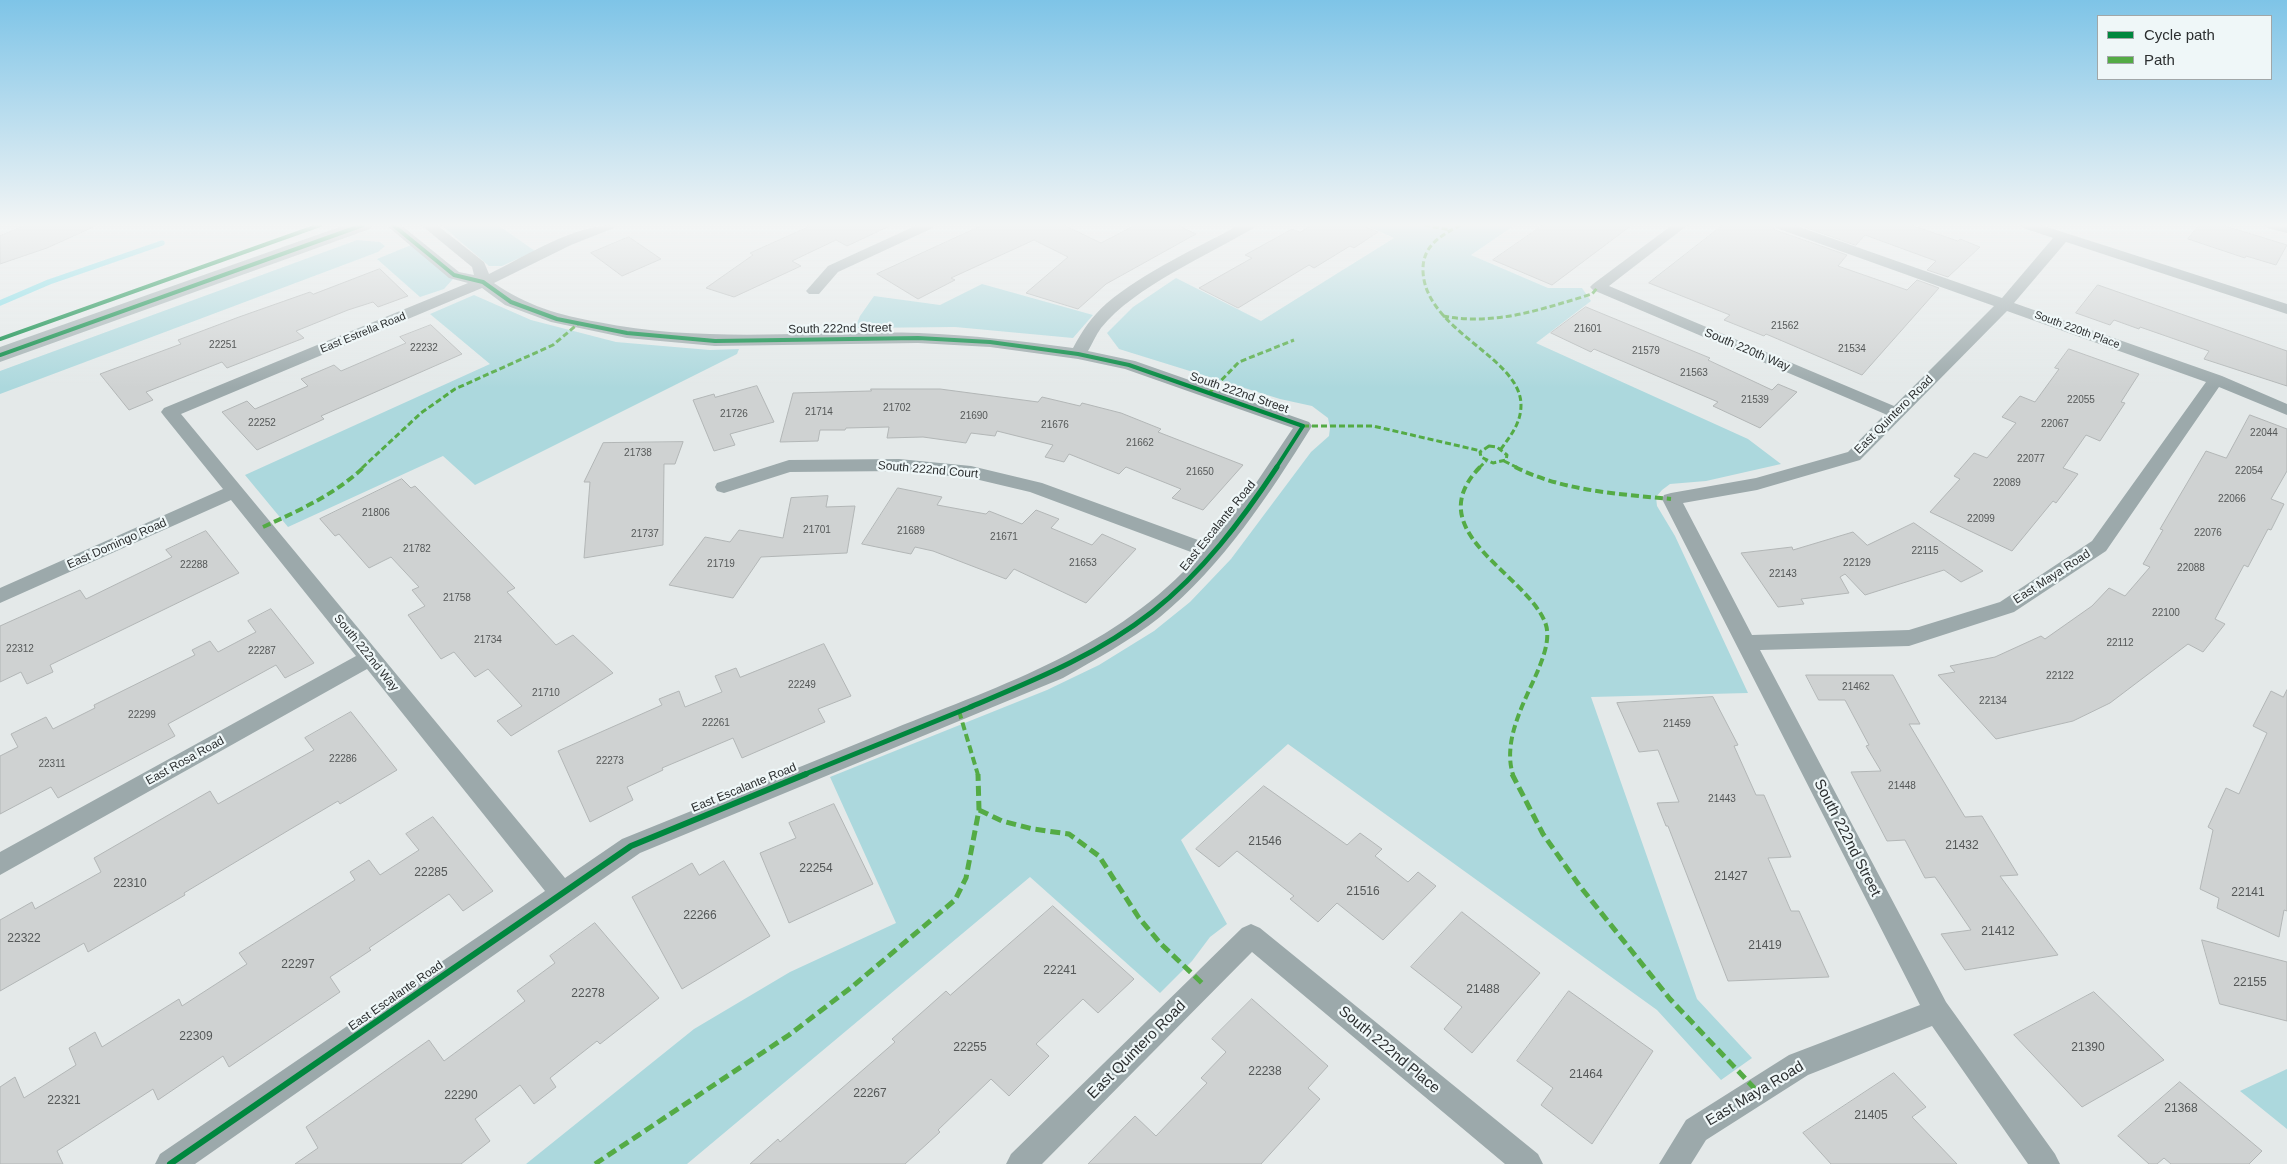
<!DOCTYPE html>
<style>
body{margin:0}
#map{position:relative;width:2287px;height:1164px;overflow:hidden;background:#e4e9e9;font-family:Helvetica,sans-serif}
canvas{display:block}
.legend{position:absolute;left:2097px;top:15px;width:175px;height:65px;box-sizing:border-box;background:#eff7f8;border:1px solid #a1a7a8;margin:0;padding:6px 9px;list-style:none;font-size:15px;color:#2c2f30}
.legend li{display:flex;align-items:center;gap:10px;height:25px}
.legend b{width:25px;border:1px solid #a1a7a8}
</style>
<div id="map">
<canvas width="2287" height="1164"></canvas>
<ul class="legend">
<li><b style="height:6px;background:#00873e"></b>Cycle path</li>
<li><b style="height:6px;background:#54ab45"></b>Path</li>
</ul>
</div>
<script>
const ctx = document.querySelector('canvas').getContext('2d');
ctx.lineJoin = 'round';
function fill(path, color) { ctx.fillStyle = color; ctx.fill(path, 'evenodd'); }
function stroke(path, color, width, dash) { ctx.strokeStyle = color; ctx.lineWidth = width; ctx.lineCap = dash ? 'butt' : 'round'; ctx.setLineDash(dash || []); ctx.stroke(path); }
function label(font, color, halo, rows, align = 'center') {
  ctx.font = font + ' Helvetica,sans-serif'; ctx.lineWidth = 4.5; ctx.setLineDash([]); ctx.textBaseline = 'middle'; ctx.strokeStyle = halo; ctx.fillStyle = color; for (const [text, x, y, turn = 0] of rows) {
    ctx.save(); ctx.translate(x, y); ctx.rotate((+turn || 0) * Math.PI / 180); ctx.textAlign = isNaN(turn) ? turn : align; if (halo) ctx.strokeText(text, 0, 0); ctx.fillText(text, 0, 0); ctx.restore();
  }
}
fill(new Path2D(`
 M441,225H498L535,251L502,266H489Z
 M1365,225H1515L1471,255L1548,288H1582L1591,301L1536,343L1748,439L1781,464L1706,481L1670,484L1662,490L1656,497L1657,506L1675,536L1748,693L1591,697L1697,999L1752,1058L1721,1080L1657,1010L1288,744L1181,840L1227,924L1210,937L1192,961L1160,993L1030,877L687,1164H526L694,1029L790,972L896,923L830,777L1047,690L1099,665L1154,631L1190,602L1231,559L1311,452L1329,436L1330,428L1328,418L1312,406L1280,399L1119,349L1107,333L1133,307L1176,278L1261,321L1394,238Z
 M357,240L380,242L385,246L378,252L0,394V371Z
 M411,245L453,279L444,289L420,297L377,259Z
 M982,284L1093,315L1073,338L955,327L855,328L860,316L874,296L940,305Z
 M474,295L531,320L616,342L710,350L739,349L737,354L475,485L443,456L288,527L245,475L490,364L430,314Z
 M2287,1069V1129L2240,1091Z`), '#acd8dd');
stroke(new Path2D(`
 M0,303L49,282L162,243`), '#7fdce6', 5.5);
const building = new Path2D(`
 M26,225H98L47,248L0,264V236Z
 M808,225H892L847,246L836,240L792,261L801,266L734,297L706,288L753,255L750,253L810,226Z
 M983,225H1064L1101,243L1135,225H1177L1196,234L1106,284L1078,309L1026,293L1068,257L1034,240L951,278L955,280L918,299L877,274Z
 M1312,225H1360L1378,232L1354,248L1350,246L1314,268L1309,265L1238,308L1199,288L1252,258L1245,255L1292,229L1300,232Z
 M1543,225H1632L1552,285L1493,260Z
 M1723,225H1772L1775,230L1847,255L1838,266L1907,290L1917,280L1939,288L1862,375L1766,334L1764,336L1724,320L1730,315L1649,283Z
 M1799,225H1911L1958,241L1960,239L1980,247L1948,277L1927,270L1936,261L1865,235L1856,245Z
 M2199,225H2222L2287,245L2276,265L2246,256L2245,258L2188,239Z
 M629,237L661,259L622,276L591,253Z
 M380,269L408,296L378,307L373,302L348,310L296,331L304,338L227,368L222,362L146,392L153,400L129,410L100,374L181,344L178,340L239,317L310,292L313,294Z
 M2098,285L2287,351V386L2204,359L2209,351L2140,327L2139,329L2114,320L2110,325L2076,313Z
 M1586,307L1710,358L1708,360L1772,390L1778,384L1797,392L1760,428L1713,406L1718,402L1594,349L1591,352L1551,333Z
 M431,325L462,354L321,416L324,419L257,450L222,412L247,401L255,409L308,386L301,379L334,365L341,371L406,343L400,337Z
 M2069,349L2139,374L2121,402L2125,403L2100,441L2086,435L2063,468L2078,474L2056,503L2053,501L2012,551L1930,512L1960,479L1954,476L1974,453L1987,458L2016,423L2002,417L2020,396L2035,402L2059,369L2055,368Z
 M757,386L774,422L730,434L735,445L714,451L693,400L714,394L715,397Z
 M871,389H940L1038,402L1042,397L1080,406L1082,403L1121,413L1161,429L1158,432L1243,465L1203,510L1172,498L1181,489L1126,467L1119,474L1069,454L1064,462L1045,457L1053,445L997,431L995,436L971,433L966,443L923,437L887,438L889,427L846,428L845,430H820L818,441L780,442L793,393L871,391Z
 M2250,415L2287,429V471L2271,499L2284,504L2271,530L2268,529L2248,567L2244,565L2215,619L2225,624L2203,652L2188,644L2110,703L2073,721L1996,739L1938,675L1955,672L1950,666L1995,657L2041,636L2045,639L2092,606L2109,588L2125,596L2150,567L2143,564L2163,530L2160,529L2206,451L2226,458Z
 M683,442L675,464H664L663,545L584,558L590,482H584L603,443Z
 M402,479L411,488L415,486L515,588L507,592L556,645L573,635L613,673L511,736L497,721L522,706L488,669L475,677L454,652L441,659L408,615L425,606L412,590L419,587L391,557L369,568L339,534L335,536L320,519Z
 M898,488L942,497L937,505L986,514L989,511L1022,524L1036,510L1059,519L1051,528L1092,545L1102,534L1136,549L1086,603L1014,569L1006,579L933,551L915,547L911,554L862,544Z
 M828,496L826,507L855,506L847,553L761,557L733,598L669,585L705,537L730,542L739,530L783,538L791,498Z
 M1914,523L1983,571L1961,582L1944,570L1865,595L1845,574L1840,577L1849,593L1801,599L1804,604L1778,607L1741,553L1792,547L1793,550L1853,532L1867,545Z
 M206,531L239,573L50,665L53,672L27,684L21,672L0,682V626L80,590L86,599L172,557L166,550Z
 M271,609L314,663L285,678L276,665L168,724L175,736L58,798L51,787L0,814V756L18,747L11,734L46,717L53,729L95,708L94,705L195,655L192,650L210,641L218,652L256,632L248,621Z
 M824,644L851,696L818,709L825,722L742,758L733,738L662,768L663,770L627,787L633,800L590,822L558,751L662,705L659,699L679,691L685,707L722,692L715,676L736,668L740,677Z
 M1806,675H1893L1920,724H1909L1965,817L1982,816L2018,875L2000,876L2058,955L1965,970L1941,934L1971,930L1935,877L1925,878L1905,840L1887,841L1851,772L1881,771L1866,746L1869,745L1845,700H1819Z
 M2287,690V911L2284,910L2279,937L2217,908L2219,898L2200,889L2213,830L2208,827L2226,788L2239,794L2267,733L2253,726L2271,691L2283,697Z
 M1713,697L1738,745L1734,746L1756,795H1764L1791,857L1768,858L1791,911H1799L1829,977L1728,981L1668,826H1666L1657,803L1679,802L1658,750L1639,752L1617,703Z
 M351,712L397,770L340,804L338,801L289,830L184,893L185,895L88,952L84,943L0,991V920L32,902L35,909L101,872L94,858L210,791L218,804L314,750L305,738Z
 M1264,786L1347,845L1360,833L1382,849L1375,856L1408,882L1418,872L1436,886L1383,940L1337,903L1318,922L1290,899L1294,896L1237,851L1219,867L1196,849Z
 M834,804L873,884L789,923L760,853L796,838L789,823Z
 M433,817L493,891L463,911L449,894L369,948L371,950L330,977L340,992L229,1067L223,1056L158,1100L153,1089L57,1151L63,1164H0V1087L15,1077L24,1098L76,1065L69,1048L95,1032L102,1047L179,999L182,1006L247,964L239,953L355,880L350,872L369,860L380,875L419,850L406,834Z
 M724,861L770,936L682,989L632,897L692,863L699,875Z
 M1053,906L1134,979L1098,1013L1083,999L1036,1044L1049,1056L1009,1096L991,1079L938,1130L940,1132L905,1164H750L778,1139L780,1142L895,1042L892,1039L946,991L950,995Z
 M1462,912L1540,973L1472,1053L1444,1029L1462,1007L1411,967Z
 M595,923L659,998L600,1044L597,1041L550,1078L556,1087L534,1104L520,1085L475,1119L490,1141L461,1164H295L318,1148L306,1127L429,1040L444,1061L525,1001L517,991L555,963L550,956Z
 M2202,940L2287,962V1021L2220,1004Z
 M1569,991L1653,1051L1592,1144L1541,1105L1553,1088L1517,1061Z
 M2094,992L2164,1060L2082,1107L2014,1035Z
 M1252,999L1328,1066L1308,1088L1320,1099L1261,1164H1088L1135,1116L1156,1136L1207,1083L1201,1078L1226,1052L1212,1039Z
 M1894,1073L1926,1107L1912,1117L1957,1164H1831L1803,1133Z
 M2180,1082L2262,1151L2249,1164H2171L2164,1158L2157,1164H2149L2118,1136Z`);
fill(building, '#cfd2d2');
stroke(building, '#b2b6b6', 1);
fill(new Path2D(`
 M386,225H401L459,272L474,275L472,267L421,225H437L484,262L489,274C528,255 572,225 616,225L614,228L571,245L494,283C527,306 559,315 598,322C706,344 811,330 919,333C971,335 1022,341 1073,348C1082,331 1092,316 1107,303C1144,272 1197,248 1239,225H1256L1254,228C1208,255 1134,287 1101,328C1096,335 1092,344 1088,351L1135,361L1309,422L1312,426C1269,495 1223,565 1160,617C1130,641 1096,659 1063,678L640,853L195,1164H155L160,1154L545,891L367,669L0,875V852L356,656L231,500L0,603V588L223,489L164,416L161,412L164,408L468,283L449,278ZM482,288L505,305L551,322L627,338L715,346L918,343L990,347L1078,359L1125,369L1293,428L1250,492L1209,544L1042,483L971,466L899,459L789,460L717,483L715,487L717,491L724,493L790,472L899,471L971,478L1030,492L1199,555C1117,648 1004,684 893,729C803,766 713,802 622,839L565,878L181,414Z
 M917,225H935L933,228L838,272L819,294H809L806,291L828,266Z
 M1672,225H1688L1609,286L1894,406L1994,306L1776,228L1774,225H1794L2002,298L2053,238L2023,228L2021,225H2041L2287,304V314L2066,242L2014,303L2222,376L2287,404V415L2219,387L2106,551L2014,612L1909,646L1760,650L1946,1002L2055,1154L2060,1164H2028L1932,1026L1808,1075L1706,1140L1691,1164H1659L1686,1120L1789,1055L1920,1005L1662,499L1664,495L1671,493L1756,478L1848,452L1885,414L1593,290L1590,287L1593,284ZM2007,311L2206,382L2092,541L2000,602L1909,630L1752,635L1683,503L1757,490L1860,460Z
 M2265,225H2287V233L2267,228Z
 M1251,924L1260,928L1538,1154L1543,1164H1505L1252,952L1042,1164H1006L1011,1154L1242,928Z`), '#9ca9ab');
fill(new Path2D(`
 M345,225H373L370,229L0,362V347Z`), '#a3b1b2');
stroke(new Path2D(`
 M1424,225L1450,230
 M1461,225C1441,235 1422,246 1423,271C1425,331 1521,357 1521,405C1521,423 1511,435 1501,449
 M1443,316C1496,326 1542,309 1592,294L1598,287
 M1209,393L1239,362L1294,340
 M1303,426H1373L1481,451
 M1489,446L1497,447L1507,455L1506,460L1493,463L1481,457L1480,452Z
 M1504,461L1518,468
 M362,468L421,413L455,389L553,345L579,323
 M1479,468L1486,461`), '#54ab45', 3, [6, 3]);
stroke(new Path2D(`
 M1480,467C1418,531 1524,572 1545,622C1560,660 1496,720 1513,775
 M1515,467C1563,491 1618,494 1671,499
 M263,527C300,510 334,495 364,467
 M959,711L978,775`), '#54ab45', 4, [8, 4]);
stroke(new Path2D(`
 M1512,774L1543,834L1579,885L1670,999L1758,1092
 M979,810L1002,821L1033,829L1069,834L1099,856L1139,918L1161,944L1203,984
 M595,1164L789,1035L853,986L955,900L966,878L979,810L978,774`), '#54ab45', 5, [10, 5]);
stroke(new Path2D(`
 M393,225L454,275L483,282L511,302L557,319L627,333L715,341L918,338L990,342L1078,354L1129,365L1303,426L1276,468
 M0,339L320,225
 M0,355L363,225`), '#00873e', 4);
stroke(new Path2D(`
 M803,775C858,753 913,730 968,708C1032,681 1096,656 1152,612C1202,573 1242,520 1277,467`), '#00873e', 5);
stroke(new Path2D(`
 M170,1164L631,846L806,774`), '#00873e', 6);
const sky = ctx.createLinearGradient(0, 0, 0, 388);
sky.addColorStop(0, '#7ec4e7');
sky.addColorStop(0.58, '#f3f5f5');
sky.addColorStop(1, '#f3f5f500');
ctx.fillStyle = sky;
ctx.fillRect(0, 0, 2287, 388);
label('10px', '#555858', null, [
 ["21562",1785,326],
 ["21601",1588,329],
 ["22251",223,345],
 ["22232",424,348],
 ["21534",1852,349],
 ["21579",1646,351],
 ["21563",1694,373],
 ["21539",1755,400],
 ["22055",2081,400],
 ["21702",897,408],
 ["21714",819,412],
 ["21726",734,414],
 ["21690",974,416],
 ["22252",262,423],
 ["22067",2055,424],
 ["21676",1055,425],
 ["22044",2264,433],
 ["21662",1140,443],
 ["21738",638,453],
 ["22077",2031,459],
 ["22054",2249,471],
 ["21650",1200,472],
 ["22089",2007,483],
 ["22066",2232,499],
 ["21806",376,513],
 ["22099",1981,519],
 ["21701",817,530],
 ["21689",911,531],
 ["22076",2208,533],
 ["21737",645,534],
 ["21671",1004,537],
 ["21782",417,549],
 ["22115",1925,551],
 ["21653",1083,563],
 ["22129",1857,563],
 ["21719",721,564],
 ["22288",194,565],
 ["22088",2191,568],
 ["22143",1783,574],
 ["21758",457,598],
 ["22100",2166,613],
 ["21734",488,640],
 ["22112",2120,643],
 ["22312",20,649],
 ["22287",262,651],
 ["22122",2060,676],
 ["22249",802,685],
 ["21462",1856,687],
 ["21710",546,693],
 ["22134",1993,701],
 ["22299",142,715],
 ["22261",716,723],
 ["21459",1677,724],
 ["22286",343,759],
 ["22273",610,761],
 ["22311",52,764],
 ["21448",1902,786],
 ["21443",1722,799]
]);
label('11px', '#2c2f30', '#eff7f8', [
 ["South 220th Place",2077,330,20],
 ["East Estrella Road",363,333,-22]
]);
label('12px', '#2c2f30', '#eff7f8', [
 ["South 222nd Street",840,329,-1],
 ["South 220th Way",1747,350,23],
 ["South 222nd Street",1239,393,19],
 ["East Quintero Road",1894,415,-45],
 ["South 222nd Court",928,470,5],
 ["East Escalante Road",1218,526,-51],
 ["East Domingo Road",117,544,-24],
 ["East Maya Road",2052,577,-33],
 ["South 222nd Way",366,653,51],
 ["East Rosa Road",185,761,-29],
 ["East Escalante Road",744,788,-22],
 ["East Escalante Road",396,996,-35]
]);
label('12px', '#555858', null, [
 ["21546",1265,842],
 ["21432",1962,846],
 ["22254",816,869],
 ["22285",431,873],
 ["21427",1731,877],
 ["22310",130,884],
 ["21516",1363,892],
 ["22141",2248,893],
 ["22266",700,916],
 ["21412",1998,932],
 ["22322",24,939],
 ["21419",1765,946],
 ["22297",298,965],
 ["22241",1060,971],
 ["22155",2250,983],
 ["21488",1483,990],
 ["22278",588,994],
 ["22309",196,1037],
 ["22255",970,1048],
 ["21390",2088,1048],
 ["22238",1265,1072],
 ["21464",1586,1075],
 ["22267",870,1094],
 ["22290",461,1096],
 ["22321",64,1101],
 ["21368",2181,1109],
 ["21405",1871,1116]
]);
label('15px', '#2c2f30', '#eff7f8', [
 ["South 222nd Street",1847,838,63],
 ["East Quintero Road",1137,1050,-45],
 ["South 222nd Place",1389,1050,40],
 ["East Maya Road",1755,1094,-31]
]);
</script>
